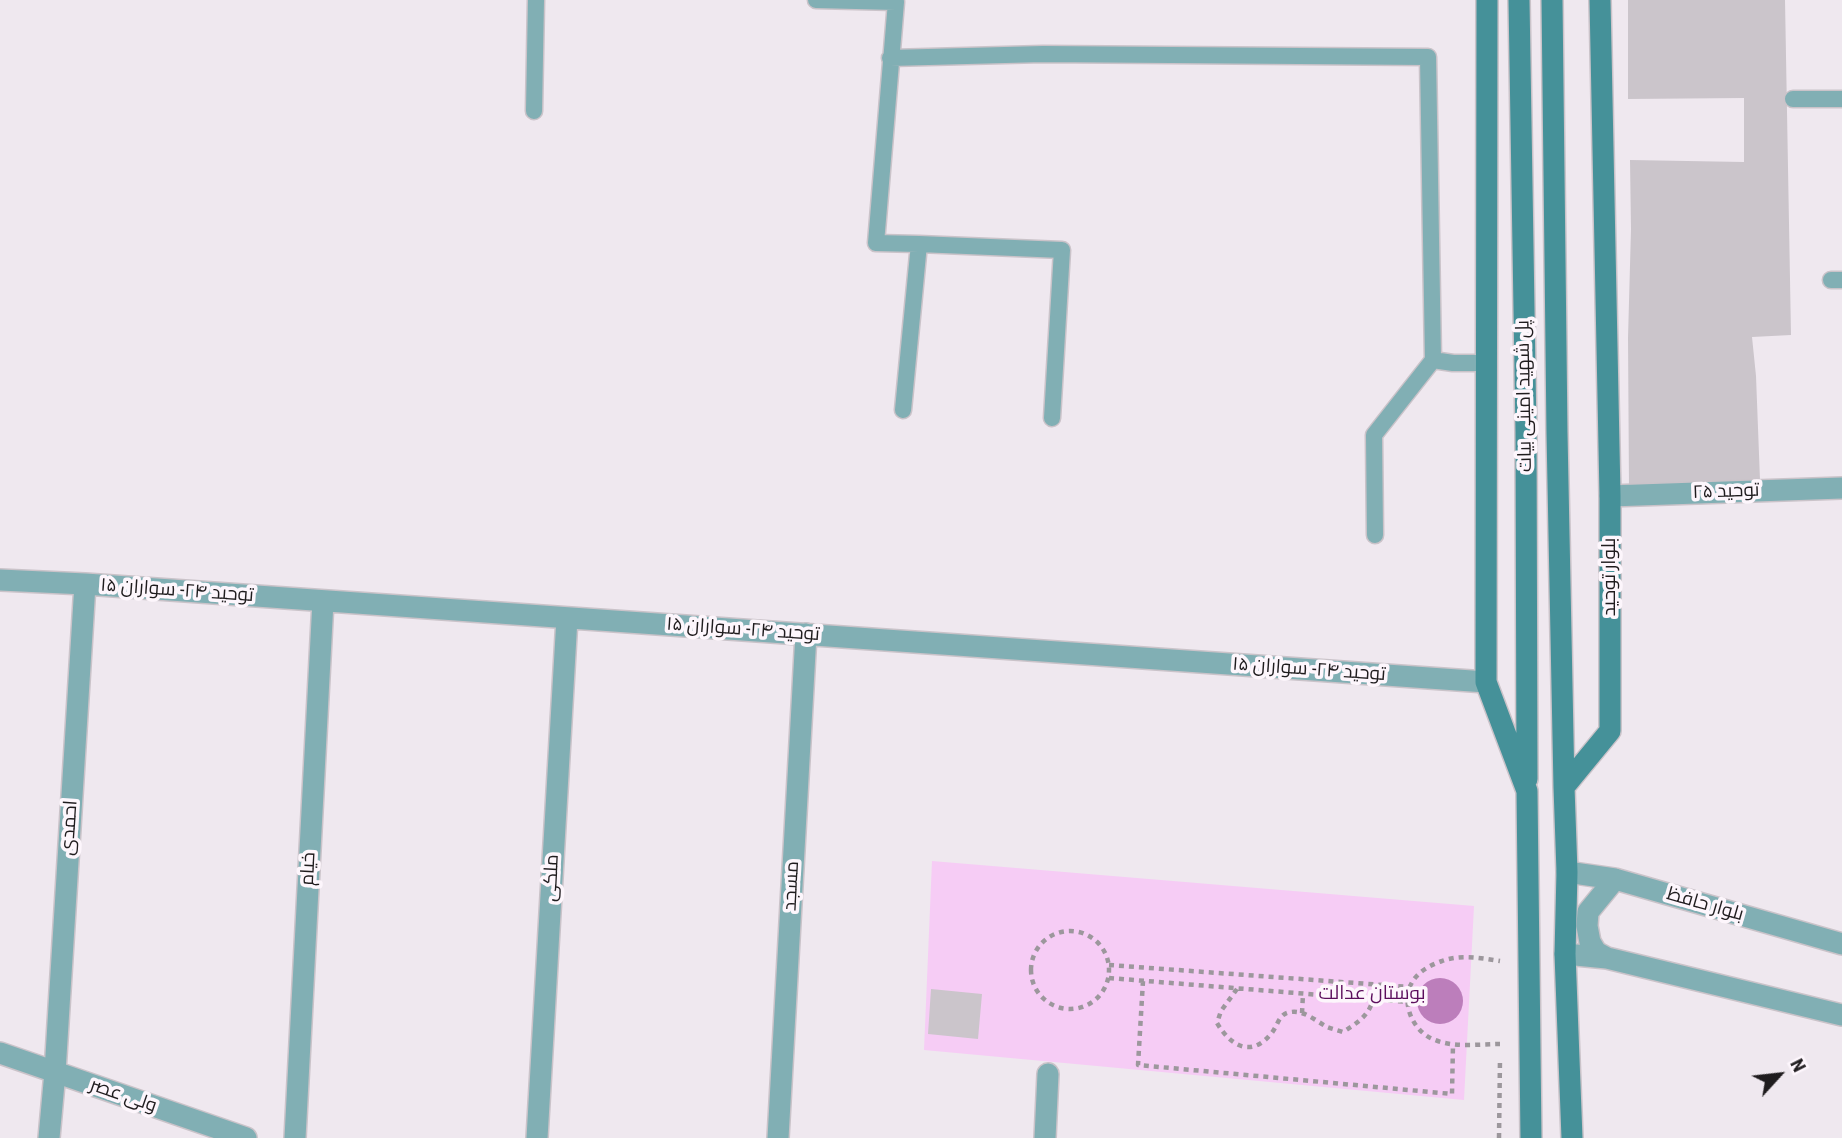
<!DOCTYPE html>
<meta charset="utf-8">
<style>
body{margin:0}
#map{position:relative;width:1842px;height:1138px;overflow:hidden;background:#efe8ef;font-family:"Roboto Condensed",sans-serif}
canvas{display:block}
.north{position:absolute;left:1744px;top:1040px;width:70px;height:70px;-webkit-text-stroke:5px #fdf6fc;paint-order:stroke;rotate:63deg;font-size:19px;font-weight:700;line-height:28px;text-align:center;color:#1f1c1e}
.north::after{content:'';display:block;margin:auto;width:24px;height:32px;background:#1f1c1e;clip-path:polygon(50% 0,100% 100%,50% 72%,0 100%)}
</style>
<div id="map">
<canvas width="1842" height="1138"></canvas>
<div class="north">N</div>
</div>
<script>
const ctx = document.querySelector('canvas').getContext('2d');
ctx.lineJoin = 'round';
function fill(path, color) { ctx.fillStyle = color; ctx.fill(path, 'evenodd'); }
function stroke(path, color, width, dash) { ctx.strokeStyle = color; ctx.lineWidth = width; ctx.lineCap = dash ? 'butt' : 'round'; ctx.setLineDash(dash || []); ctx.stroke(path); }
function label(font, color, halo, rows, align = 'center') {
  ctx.font = font + ' "Roboto Condensed",Cairo,sans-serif'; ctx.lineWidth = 7; ctx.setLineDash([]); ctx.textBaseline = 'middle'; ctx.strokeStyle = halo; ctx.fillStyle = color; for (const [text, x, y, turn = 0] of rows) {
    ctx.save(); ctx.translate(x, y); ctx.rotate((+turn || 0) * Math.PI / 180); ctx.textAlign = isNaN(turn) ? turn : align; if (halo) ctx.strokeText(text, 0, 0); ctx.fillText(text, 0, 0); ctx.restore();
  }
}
fill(new Path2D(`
 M932,861L1474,906L1464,1100L924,1050Z`), '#f6ccf5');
fill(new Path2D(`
 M1417 1001a23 23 0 1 1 46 0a23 23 0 1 1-46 0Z`), '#bc7ebb');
fill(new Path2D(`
 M1628,0H1785L1791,335L1752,337L1756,376L1760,480L1629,488L1628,338L1631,229L1630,160L1744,162V98L1628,99Z
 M931,989L982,994L978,1039L928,1034Z`), '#cbc5cb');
const lane = new Path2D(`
 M816,0L896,2L876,243L919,244L903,410
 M890,58L1043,54L1428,57L1433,360L1374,435L1375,535
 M1793,99H1842
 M534,111L536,0
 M919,244L1062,250L1052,418
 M1831,280H1842
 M1433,360L1453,363H1486`);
const street = new Path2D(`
 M1610,496L1842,488
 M0,580L85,584L1486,682
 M1567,872L1615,879L1842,944
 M1565,954L1607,958L1842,1015
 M1607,958L1596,952L1590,942L1587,926L1588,912L1615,879
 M0,1053L246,1138
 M49,1138L55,1072L85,584
 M295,1138L323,601
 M537,1138L567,618
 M778,1138L806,634
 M1045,1138L1048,1074`);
const secondary = new Path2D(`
 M1487,0L1486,682L1527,791L1531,1138
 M1519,0L1526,432L1527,779
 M1552,0L1557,433L1564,787L1567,872L1565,954L1572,1138
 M1564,787L1610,731V496L1600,0`);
stroke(lane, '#cac3c9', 19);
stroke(street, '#cac3c9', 24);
stroke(secondary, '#cac3c9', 24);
stroke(new Path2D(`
 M1031 970a39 39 0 1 1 78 0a39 39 0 1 1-78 0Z
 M1109,965L1410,987
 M1109,978L1408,1002
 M1143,981L1138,1065L1452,1094L1453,1044
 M1237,989L1221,1011L1217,1023C1230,1045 1250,1058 1270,1035C1278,1027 1278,1013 1291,1012C1304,1010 1316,1021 1327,1027C1332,1029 1337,1030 1343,1032C1357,1023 1369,1016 1373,999
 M1302,1013L1303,994
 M1500,1044C1479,1044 1455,1048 1435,1040C1412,1032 1398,999 1415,978C1421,970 1433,964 1442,961C1461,954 1480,958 1500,961
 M1499,1138L1500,1058`), '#9c979c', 4.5, [5, 5]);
stroke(lane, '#81afb4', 16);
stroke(street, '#81afb4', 21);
stroke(secondary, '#459199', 21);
label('19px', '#1f1c1e', '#fdf6fc', [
 ["پل شهید امینی بیات",1525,396,-91],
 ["توحید ۲۵",1726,492,-2],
 ["بلوار توحید",1610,577,-90],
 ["توحید ۲۴- سواران ۱۵",177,591,4],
 ["توحید ۲۴- سواران ۱۵",743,630,4],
 ["توحید ۲۴- سواران ۱۵",1309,670,4],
 ["احمدی",70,828,-86],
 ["خیام",309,869,-87],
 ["ملکی",552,878,-87],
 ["مسجد",792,886,-87],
 ["بلوار حافظ",1705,905,16],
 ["ولی عصر",123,1096,19]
]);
label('19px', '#5c0f5d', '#fdf6fc', [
 ["بوستان عدالت",1372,994]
]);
</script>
